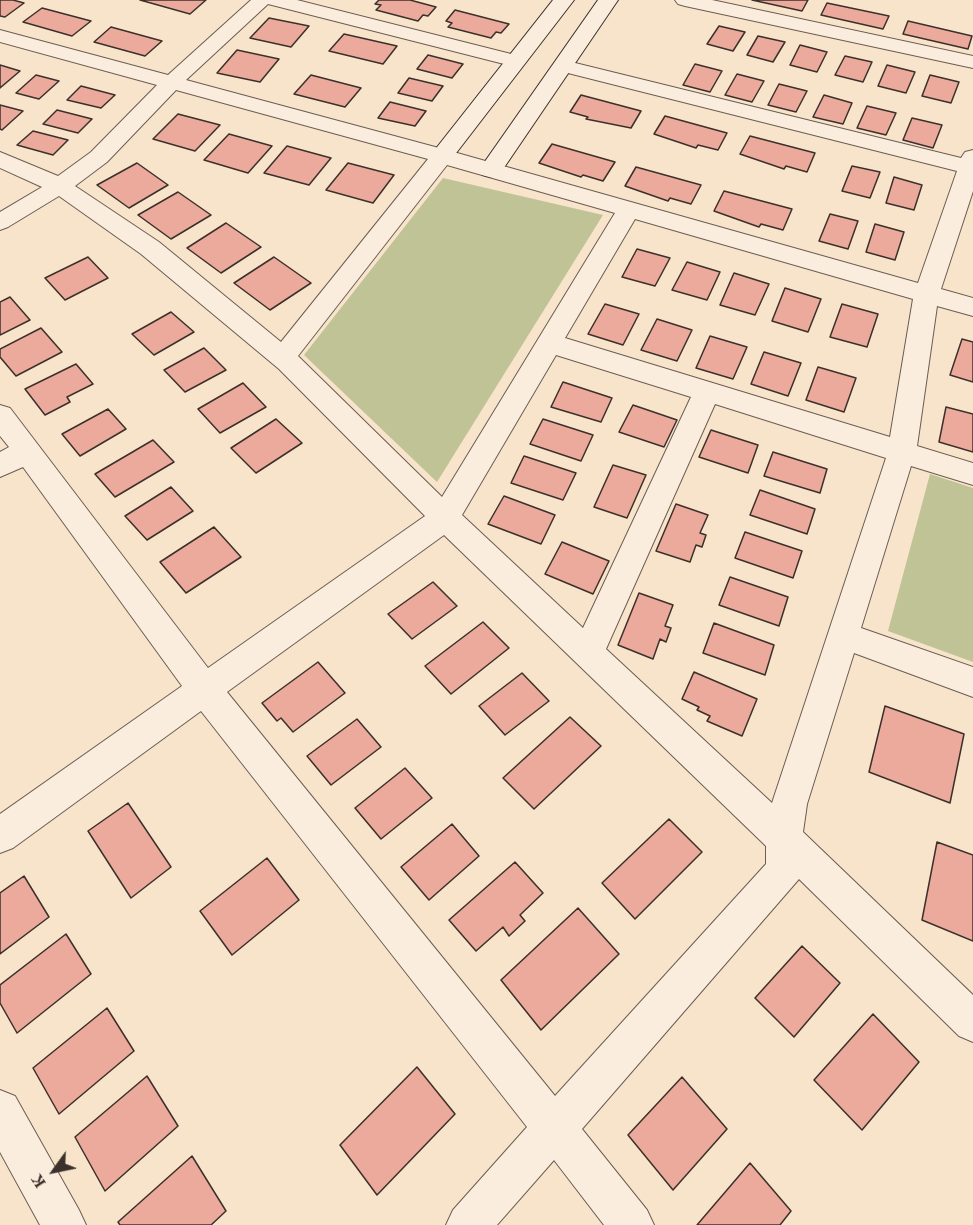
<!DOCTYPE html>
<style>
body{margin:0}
#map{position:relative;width:973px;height:1225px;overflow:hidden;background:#f7e4ca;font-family:"EB Garamond",serif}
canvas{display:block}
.north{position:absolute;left:24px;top:1141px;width:60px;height:60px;-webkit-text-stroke:4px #faeddd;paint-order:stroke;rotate:237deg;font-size:16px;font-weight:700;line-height:24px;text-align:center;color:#3c302b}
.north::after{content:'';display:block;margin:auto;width:21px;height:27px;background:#3c302b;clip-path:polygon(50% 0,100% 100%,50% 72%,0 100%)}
</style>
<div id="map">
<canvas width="973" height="1225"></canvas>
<div class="north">K</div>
</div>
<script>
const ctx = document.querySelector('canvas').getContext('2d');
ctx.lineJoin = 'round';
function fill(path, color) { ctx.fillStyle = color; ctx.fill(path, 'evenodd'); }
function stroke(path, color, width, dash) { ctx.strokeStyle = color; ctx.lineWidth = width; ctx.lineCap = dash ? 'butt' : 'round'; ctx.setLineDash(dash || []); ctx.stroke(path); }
fill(new Path2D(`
 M443,178L603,215L437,482L304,355Z
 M930,474L973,488V662L888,631Z`), '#c0c395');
const building = new Path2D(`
 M0,0H13L24,3L5,17L0,16Z
 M140,0H206L190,14Z
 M379,0H410L436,7L428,16L423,15L418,21L376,10L381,5L375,4Z
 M752,0H808L802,11Z
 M827,3L889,16L883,29L821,15Z
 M42,8L91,21L72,36L23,22Z
 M455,10L509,24L501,33L496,32L491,38L448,27L452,23L446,21Z
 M269,18L309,26L291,47L250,38Z
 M908,21L972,36L968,49L903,34Z
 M719,26L745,32L733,51L707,44Z
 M111,27L162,41L145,56L94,42Z
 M344,34L397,46L383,64L329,51Z
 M758,36L785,42L773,62L747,55Z
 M800,45L827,52L817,72L790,65Z
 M237,50L279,59L260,82L217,73Z
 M428,55L463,64L452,78L417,69Z
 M845,56L872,62L863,82L835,75Z
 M695,64L722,71L710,92L683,85Z
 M0,65L20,71L0,88Z
 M887,65L915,72L906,93L878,86Z
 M737,74L764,81L752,102L725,95Z
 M36,75L59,81L39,99L16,93Z
 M311,75L361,88L345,107L294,94Z
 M930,75L959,82L951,103L922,96Z
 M409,78L443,86L432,101L398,93Z
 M779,84L807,91L796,112L768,105Z
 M81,86L115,95L101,108L67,100Z
 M581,95L641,111L631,128L586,119L588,117L570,112Z
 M824,95L852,103L843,124L813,117Z
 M390,102L426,111L415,126L378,118Z
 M0,105L23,111L2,130L0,129Z
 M867,106L896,113L886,135L857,128Z
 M57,110L92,119L78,133L43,124Z
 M178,114L220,125L195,151L153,139Z
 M665,116L727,133L718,150L698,145L696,148L654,134Z
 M912,118L942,125L933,148L903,140Z
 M33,131L68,140L53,155L17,145Z
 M229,134L272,146L248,173L204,160Z
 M750,136L815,153L807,172L786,166L784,169L740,154Z
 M552,144L615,162L603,181L583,175L581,177L539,163Z
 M287,146L331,158L309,185L264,173Z
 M137,163L168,185L129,208L97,185Z
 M348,163L394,175L373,203L326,190Z
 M852,166L880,172L870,198L842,191Z
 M636,167L701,185L691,204L670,198L668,201L625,186Z
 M894,177L922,185L914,210L886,203Z
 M724,191L792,209L783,230L761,224L759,227L714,211Z
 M178,192L211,215L171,239L138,215Z
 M830,214L858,221L848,249L819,241Z
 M226,223L261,247L221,273L187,248Z
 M875,224L904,232L895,260L866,252Z
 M637,249L670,258L655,286L622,277Z
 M88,257L108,278L65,300L45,278Z
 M274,257L311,283L270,310L234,283Z
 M687,262L720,272L707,300L672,290Z
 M734,273L769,284L755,315L720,305Z
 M785,288L821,299L808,332L772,321Z
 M10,297L30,320L0,335V302Z
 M605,304L639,314L623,345L588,334Z
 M842,304L878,314L867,347L830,337Z
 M171,312L194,332L154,355L132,334Z
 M657,319L692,330L677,361L641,350Z
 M41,328L62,352L16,376L0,357V349Z
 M710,336L747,347L733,379L696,368Z
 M962,339L973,342V382L950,375Z
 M204,348L226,370L185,392L164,370Z
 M764,352L801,363L788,396L751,384Z
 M76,364L93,384L67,397L70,402L45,415L25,389Z
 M818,367L856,378L844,412L806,400Z
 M563,382L612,398L601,422L551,407Z
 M243,383L266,407L220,433L198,409Z
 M633,405L677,420L664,447L619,432Z
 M946,407L973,414V452L939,442Z
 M108,409L126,429L80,456L62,434Z
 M276,419L302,443L256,473L231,448Z
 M543,419L593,435L581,461L530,444Z
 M711,430L758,445L748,473L699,457Z
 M153,440L174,462L115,497L95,474Z
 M773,452L827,469L820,493L764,476Z
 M524,456L576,473L563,500L511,483Z
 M613,465L646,475L627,518L594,507Z
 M171,487L193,511L147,540L125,516Z
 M760,490L815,509L807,534L750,515Z
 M504,496L555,515L541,544L488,524Z
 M676,504L708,515L700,533L706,535L702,547L696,545L690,562L656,551Z
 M214,527L241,557L186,593L160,562Z
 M745,532L802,551L793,578L735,558Z
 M562,542L609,561L593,594L545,574Z
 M730,577L788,597L779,626L719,605Z
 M433,582L457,606L412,639L388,614Z
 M639,593L673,605L665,626L671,628L666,642L660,639L653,659L618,645Z
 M483,622L509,648L451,694L425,666Z
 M714,623L774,645L765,675L703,653Z
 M318,662L345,693L293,732L281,718L277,721L262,703Z
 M694,672L757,699L742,736L707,721L710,716L697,710L699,707L682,699Z
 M522,673L549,701L505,735L479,706Z
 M885,706L964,734L950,803L869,772Z
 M570,717L601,746L534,809L503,778Z
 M357,719L381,747L331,785L307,756Z
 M405,768L432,798L381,839L355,808Z
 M128,803L171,867L131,898L88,831Z
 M669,819L702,852L635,919L602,883Z
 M452,824L479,856L429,900L401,867Z
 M937,842L973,855V941L922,920Z
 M267,858L299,900L232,955L200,911Z
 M515,862L543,893L520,915L525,921L509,936L503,927L476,951L449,920Z
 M24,876L49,917L0,954V893Z
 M578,908L619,954L541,1030L501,980Z
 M66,934L91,974L17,1033L0,1003V985Z
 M802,946L840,983L794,1037L755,998Z
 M107,1008L134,1051L59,1114L33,1068Z
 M873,1014L919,1062L862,1130L814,1080Z
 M417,1067L455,1114L377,1195L340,1145Z
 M147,1076L178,1126L105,1191L75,1137Z
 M682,1077L727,1129L673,1190L628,1135Z
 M192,1156L226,1211L211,1225H120L118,1222Z
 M750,1163L791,1211L780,1225H697Z`);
fill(building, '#ebaa9c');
stroke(building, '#3c302b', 1.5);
const street = new Path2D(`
 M251,0H297L523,57L526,61L523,65L516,67L268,4L186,80L450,151L918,283L957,171L556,70L553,66L556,62L563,60L961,158L965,152L973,150V191L941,289L973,298V316L937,306L917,446L973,463V485L911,466L861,628L973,667V697L854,653L807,804L803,832L973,995V1042L959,1036L799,879L582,1129L647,1210L654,1225H604L554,1160L497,1225H446L453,1210L527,1127L201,711L13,848L0,853V814L182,686L23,467L0,477V452L9,447L0,436V405L10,408L208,668L425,516L279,369L141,254L59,196L8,227L0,230V212L42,187L0,168V152L58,176L91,152L157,85L0,42V30L168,75ZM176,90L428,159L281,342L159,242L75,186L107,162ZM447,165L615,213L442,497L298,356ZM635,219L913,299L890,437L565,338ZM556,355L691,397L583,628L462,515ZM715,404L886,458L772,803L606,649ZM444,535L766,846V864L555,1096L227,692Z
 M675,0H712L973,56V68L685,6L678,4Z
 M0,1090L15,1096L79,1210L86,1225H40L0,1152Z`);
const secondary = new Path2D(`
 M553,0H574L450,161L442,163L434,161L430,156L434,151Z
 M598,0H618L499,175L491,177L483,175L479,170Z`);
stroke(street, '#6b5d53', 2);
stroke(secondary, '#3c302b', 2);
fill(street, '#faeddd');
fill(secondary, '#faeddd');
</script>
